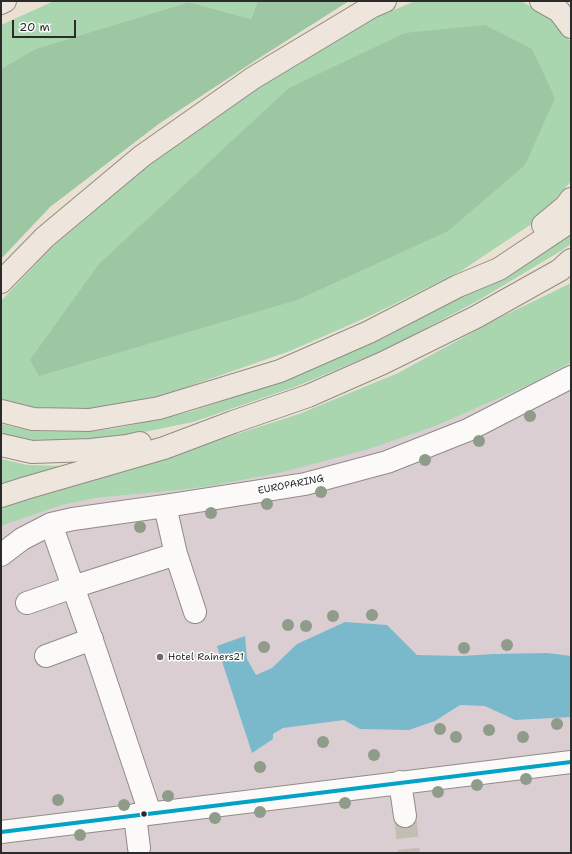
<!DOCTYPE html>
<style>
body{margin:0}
#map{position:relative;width:572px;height:854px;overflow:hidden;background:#eae1d3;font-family:"Shantell Sans",sans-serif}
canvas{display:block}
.frame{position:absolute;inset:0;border:2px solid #2b2b2b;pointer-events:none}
.scale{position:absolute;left:12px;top:20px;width:64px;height:18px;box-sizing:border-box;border:2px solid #2b2b2b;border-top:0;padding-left:5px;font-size:12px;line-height:14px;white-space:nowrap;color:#2b2b2b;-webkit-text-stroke:3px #fff;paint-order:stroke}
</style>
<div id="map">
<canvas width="572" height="854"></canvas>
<div class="frame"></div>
<div class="scale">20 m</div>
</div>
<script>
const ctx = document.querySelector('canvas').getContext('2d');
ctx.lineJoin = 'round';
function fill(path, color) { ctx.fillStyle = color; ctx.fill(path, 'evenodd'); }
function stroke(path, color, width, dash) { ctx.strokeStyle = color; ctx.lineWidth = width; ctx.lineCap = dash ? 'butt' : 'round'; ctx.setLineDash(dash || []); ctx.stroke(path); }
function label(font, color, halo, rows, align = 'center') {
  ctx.font = font + ' "Shantell Sans",sans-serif'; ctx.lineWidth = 3; ctx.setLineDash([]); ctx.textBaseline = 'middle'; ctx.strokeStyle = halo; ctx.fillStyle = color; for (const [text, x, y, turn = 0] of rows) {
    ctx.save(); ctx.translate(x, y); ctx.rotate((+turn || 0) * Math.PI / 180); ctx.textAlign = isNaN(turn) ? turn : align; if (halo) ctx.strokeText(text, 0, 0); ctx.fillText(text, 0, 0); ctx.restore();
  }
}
fill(new Path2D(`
 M571,362V853H1V526L62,505L96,498L179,490L438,425L529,385Z`), '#dbced2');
fill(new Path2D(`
 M54,1H258L251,19L189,2L35,49L1,69V25Z
 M415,1H521L550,18L571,42V181L539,219L461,271L372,315L290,351L158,397L92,409H35L1,401V301L52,247L148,166L259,88L375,18Z
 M571,229V244L559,252L479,300L389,348L297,386L193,422L119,437L87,441L32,440L1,435V424L32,431L87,432L118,428L190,412L293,377L384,338L472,291Z
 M571,283V362L529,385L438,425L369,449L283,472L210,486L179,490L96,498L62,505L1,526V508L29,498L144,464L299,414L398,373L499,318Z
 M1,459L28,465L63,466L1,488Z`), '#a9d5af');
fill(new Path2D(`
 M258,1H349L253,62L160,123L50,207L1,259V69L35,49L189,2L251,19Z
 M485,25L532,49L555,98L525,165L448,231L297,300L39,376L30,360L99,264L289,88L405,33Z`), '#9dc6a3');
fill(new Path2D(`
 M345,622L387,625L417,655L462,656L494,654L547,653L571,656V717L515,720L485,706L460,705L435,721L409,730L360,729L344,720L283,728L273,734V739L252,753L217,646L245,636L247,659L256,675L272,668L297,644Z`), '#79b9cb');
stroke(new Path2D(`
 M405,816L409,853`), '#c4bdb1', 22, [22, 11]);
const minor = new Path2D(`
 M165,506L176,554
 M51,524L96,652L150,813
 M1,555L22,539L51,524L73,519L165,506L305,484L387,462L468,430L571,377
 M27,603L73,587L176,554L195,612
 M46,656L92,639
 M400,782L405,816
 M135,815L139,848
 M1,832L571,762`);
const highway = new Path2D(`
 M541,1L559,11L571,27
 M1,3L5,1
 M543,225L566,206L571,199
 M1,282L45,237L142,156L253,78L371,7L385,1
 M1,411L33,419L89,420L159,408L280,371L369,332L458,286L499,269L571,221
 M1,445L32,452L91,450L127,446L140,443
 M1,496L26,488L164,448L233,422L308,396L383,363L476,317L560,270L571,260`);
stroke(minor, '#908c85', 24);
stroke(highway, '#908c85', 24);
stroke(minor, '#fcfaf8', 22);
stroke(highway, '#eee5dd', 22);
stroke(new Path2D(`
 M1,832L571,762`), '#02a3c6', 4);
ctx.fillStyle = '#8f9c8a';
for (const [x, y] of [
 [530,416],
 [479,441],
 [425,460],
 [321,492],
 [267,504],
 [211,513],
 [140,527],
 [372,615],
 [333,616],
 [288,625],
 [306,626],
 [507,645],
 [264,647],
 [464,648],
 [557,724],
 [440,729],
 [489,730],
 [456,737],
 [523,737],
 [323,742],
 [374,755],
 [260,767],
 [526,779],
 [477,785],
 [438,792],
 [168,796],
 [58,800],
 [345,803],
 [124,805],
 [260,812],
 [215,818],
 [80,835]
]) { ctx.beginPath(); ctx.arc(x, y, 6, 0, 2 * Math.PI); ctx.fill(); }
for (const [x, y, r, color] of [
 [160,657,4,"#6e6b66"],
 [144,814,3.5,"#2b2b2b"]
]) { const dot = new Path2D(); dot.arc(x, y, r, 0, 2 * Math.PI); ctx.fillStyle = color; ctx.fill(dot); stroke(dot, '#fff', 1.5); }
label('10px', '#2b2b2b', '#fff', [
 ["EUROPARING",291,485,-11]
]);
label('10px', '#2b2b2b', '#fff', [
 ["Hotel Rainers21",168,657]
], 'left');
</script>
